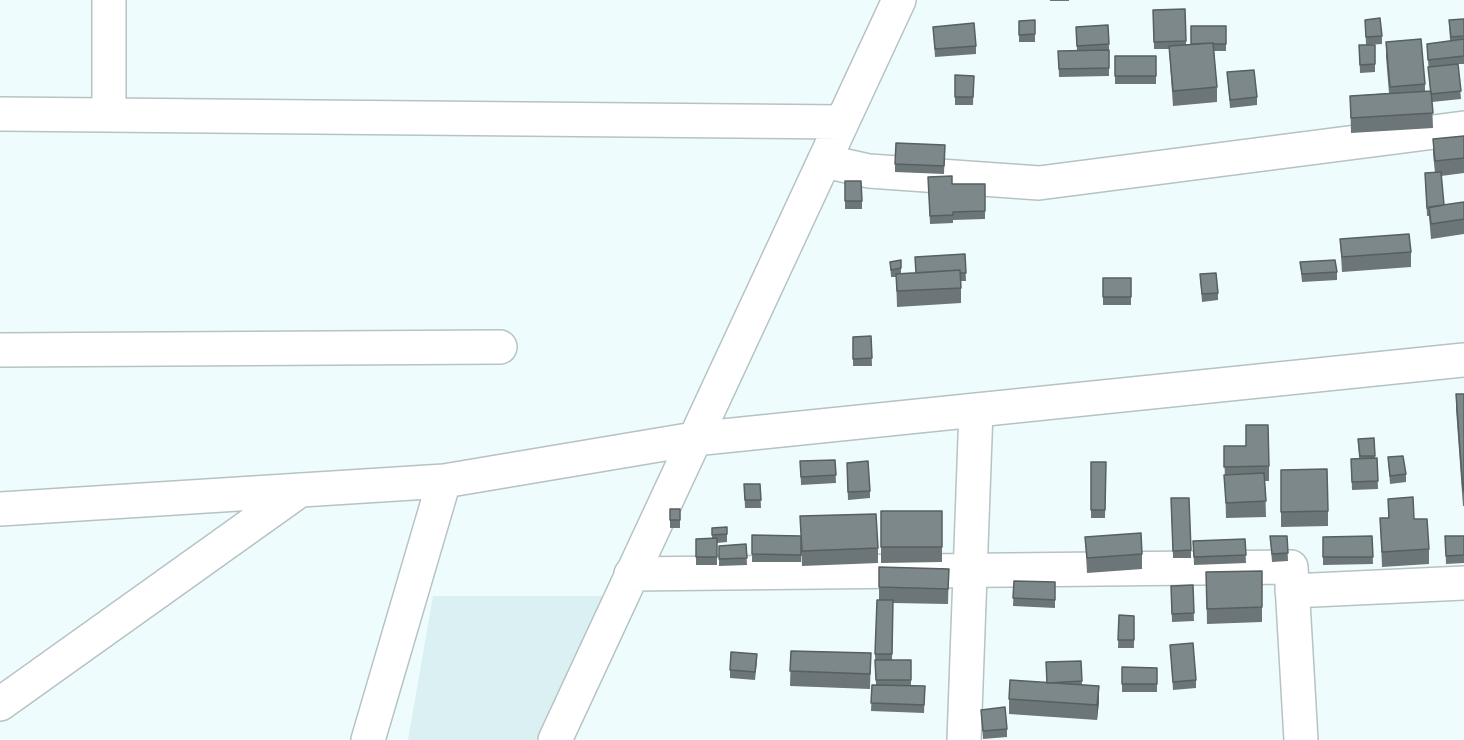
<!DOCTYPE html>
<style>
body{margin:0}
canvas{display:block;background:#effcfd}
</style>
<canvas width="1464" height="740"></canvas>
<script>
const ctx = document.querySelector('canvas').getContext('2d');
ctx.lineJoin = 'round';
function fill(path, color) { ctx.fillStyle = color; ctx.fill(path, 'evenodd'); }
function stroke(path, color, width, dash) { ctx.strokeStyle = color; ctx.lineWidth = width; ctx.lineCap = dash ? 'butt' : 'round'; ctx.setLineDash(dash || []); ctx.stroke(path); }
fill(new Path2D(`
 M433,596H603L536,740H408Z`), '#daf0f2');
const minor = new Path2D(`
 M0,114L842,122
 M109,115V0
 M824,161L869,171L1039,183L1464,128
 M0,350L500,347
 M0,509L444,481L694,439L1464,360
 M631,574L1291,567L1301,740
 M1292,591L1464,583
 M0,704L300,490
 M368,740L444,481
 M555,740L899,0
 M964,740L976,410`);
stroke(minor, '#b6c2c4', 36);
stroke(minor, '#fff', 33);
fill(new Path2D(`
 M1050,0H1069V1H1050Z
 M1185,9L1186,45L1191,44L1226,26V51H1214L1217,87V102L1173,106L1169,49H1154L1153,10Z
 M1464,19V64H1458L1461,99L1432,102L1433,128L1351,133L1350,96L1389,93L1386,57V42L1425,84V91H1430L1427,44L1450,41L1449,20Z
 M1035,20V42H1019V21Z
 M1365,20L1382,36V44L1367,45H1375V72L1360,73L1359,45H1366Z
 M933,27L976,46V54L935,57Z
 M1076,27L1109,44V76L1059,77L1058,51H1077Z
 M1115,56H1156V84H1115Z
 M1227,72L1257,97V105L1230,108Z
 M955,75L974,76L973,105H955Z
 M1464,136V173L1441,176L1444,205L1464,202V234L1431,239L1429,216H1427L1425,173H1435L1433,154V139Z
 M945,145L944,174L895,172V164Z
 M928,177L952,184H985V219L953,220V223L930,224Z
 M845,181L862,201V209H845Z
 M1340,239L1411,252V267L1342,272Z
 M965,254L966,281H961V303L897,307L896,277H891L890,262L901,260V273H915Z
 M1300,262L1337,272V280L1302,282Z
 M1200,274L1218,293V300L1202,302Z
 M1103,278H1131V305H1103Z
 M871,336L872,366H853V337Z
 M1456,394H1464V506H1463L1456,409Z
 M1374,438L1375,458H1377L1378,489L1352,490L1351,459L1359,458L1358,439Z
 M1224,446L1269,466V481H1265L1266,517L1226,518Z
 M1388,457L1406,474V482L1390,484Z
 M835,460L836,483L801,485L800,461Z
 M1091,462H1106L1105,518H1091Z
 M1281,470L1328,511V526L1281,527Z
 M847,471L870,491V498L848,500Z
 M744,484H760L761,508H745Z
 M1171,498L1191,550V558H1173Z
 M1388,499L1414,519L1429,549V564L1382,567L1380,518H1388Z
 M670,509H680V528H670Z
 M881,511H942V562L881,563Z
 M800,516L878,548V563L802,566L801,546V562H752V535L801,536Z
 M727,527V542L717,543V565H696V539L712,538V528Z
 M1270,536H1287L1288,561L1272,562Z
 M1372,536L1373,564L1323,565V537Z
 M1445,536H1464V563L1446,564Z
 M1085,537L1142,554V569L1087,573Z
 M1245,539L1246,563L1194,565L1193,541Z
 M746,544L747,565L719,566V546Z
 M879,567L949,569L948,604L893,603L892,660H911V686H925L924,713L871,711L872,685H876L875,654L879,600Z
 M1262,571V622L1207,624L1206,572Z
 M1014,581L1055,582V608L1013,606Z
 M1193,585L1194,621L1172,622L1171,586Z
 M1119,615L1134,616V648H1118Z
 M1170,645L1196,680V688L1173,690Z
 M791,651L871,653L870,689L790,686Z
 M757,661L755,680L730,678V670Z
 M1081,661L1082,685L1099,701L1097,720L1009,714V699L1046,682Z
 M1122,667L1157,668V692H1122Z
 M981,710L1007,729V737L983,739Z`), '#6c7577');
fill(new Path2D(`
 M1099,686V701L1097,720V705Z`), '#585f61');
const building = new Path2D(`
 M1185,9L1186,41L1154,42L1153,10Z
 M1380,18L1382,36L1366,37L1365,20Z
 M1464,19V36L1451,37L1449,20Z
 M1035,20V34L1019,35V21Z
 M974,23L976,46L935,49L933,27Z
 M1108,25L1109,44L1077,46L1076,27Z
 M1191,26H1226V44H1214L1213,43L1191,44Z
 M1421,39L1425,84L1390,87L1386,42Z
 M1464,39V56L1428,60L1427,44Z
 M1213,43L1217,87L1173,91L1169,46Z
 M1359,45H1375V64L1360,65Z
 M1109,50V68L1059,69L1058,51Z
 M1115,56H1156V76H1115Z
 M1458,64L1461,91L1431,94L1428,67Z
 M1254,70L1257,97L1230,100L1227,72Z
 M955,75L974,76L973,97H955Z
 M1431,91L1433,113L1351,118L1350,96Z
 M1464,136V158L1435,161L1433,139Z
 M896,143L945,145L944,166L895,164Z
 M1441,172L1444,205L1427,208L1425,173Z
 M952,176V184H985V211L953,212V215L930,216L928,177Z
 M845,181H861L862,201H845Z
 M1464,202V219L1431,224L1429,207Z
 M1409,234L1411,252L1342,257L1340,239Z
 M965,254L966,273H960V270L916,273L915,257Z
 M901,260V268L891,270L890,262Z
 M1335,260L1337,272L1302,274L1300,262Z
 M960,270L961,288L897,291L896,274Z
 M1216,273L1218,293L1202,294L1200,274Z
 M1103,278H1131V297H1103Z
 M871,336L872,358L853,359V337Z
 M1456,394H1464V491H1463Z
 M1246,425H1268L1269,466L1224,467V446H1246Z
 M1374,438L1375,456H1360L1358,439Z
 M1403,456L1406,474L1390,476L1388,457Z
 M1377,458L1378,481L1352,482L1351,459Z
 M835,460L836,475L801,477L800,461Z
 M868,461L870,491L848,492L847,463Z
 M1091,462H1106L1105,510H1091Z
 M1327,469L1328,511L1281,512V470Z
 M1264,473L1266,501L1226,503L1224,475Z
 M744,484H760L761,500H745Z
 M1413,497L1414,519H1427L1429,549L1382,552L1380,518H1389L1388,499Z
 M1171,498H1189L1191,550L1173,551Z
 M670,509H680V520H670Z
 M881,511H942V547H881Z
 M876,514L878,548L802,551L800,516Z
 M727,527V534L712,535V528Z
 M1141,533L1142,554L1087,558L1085,537Z
 M752,535L801,536V555L752,554Z
 M1270,536H1287L1288,553L1272,554Z
 M1372,536L1373,557H1323V537Z
 M1445,536H1464V555L1446,556Z
 M717,538V557H696V539Z
 M1245,539L1246,555L1194,557L1193,541Z
 M746,544L747,558L719,559V546Z
 M879,567L949,569L948,589L879,587Z
 M1262,571V607L1207,609L1206,572Z
 M1014,581L1055,582V600L1013,598Z
 M1193,585L1194,613L1172,614L1171,586Z
 M877,600H893L892,654H875Z
 M1119,615L1134,616V640H1118Z
 M1193,643L1196,680L1173,682L1170,645Z
 M791,651L871,653L870,674L790,671Z
 M731,652L757,654L755,672L730,670Z
 M875,660H911V680H876Z
 M1081,661L1082,681L1047,683L1046,662Z
 M1122,667L1157,668V684H1122Z
 M1010,680L1099,686L1097,705L1009,699Z
 M872,685L925,686L924,705L871,703Z
 M1005,707L1007,729L983,731L981,710Z`);
fill(building, '#7d888a');
stroke(building, '#585f61', 1.5);
</script>
